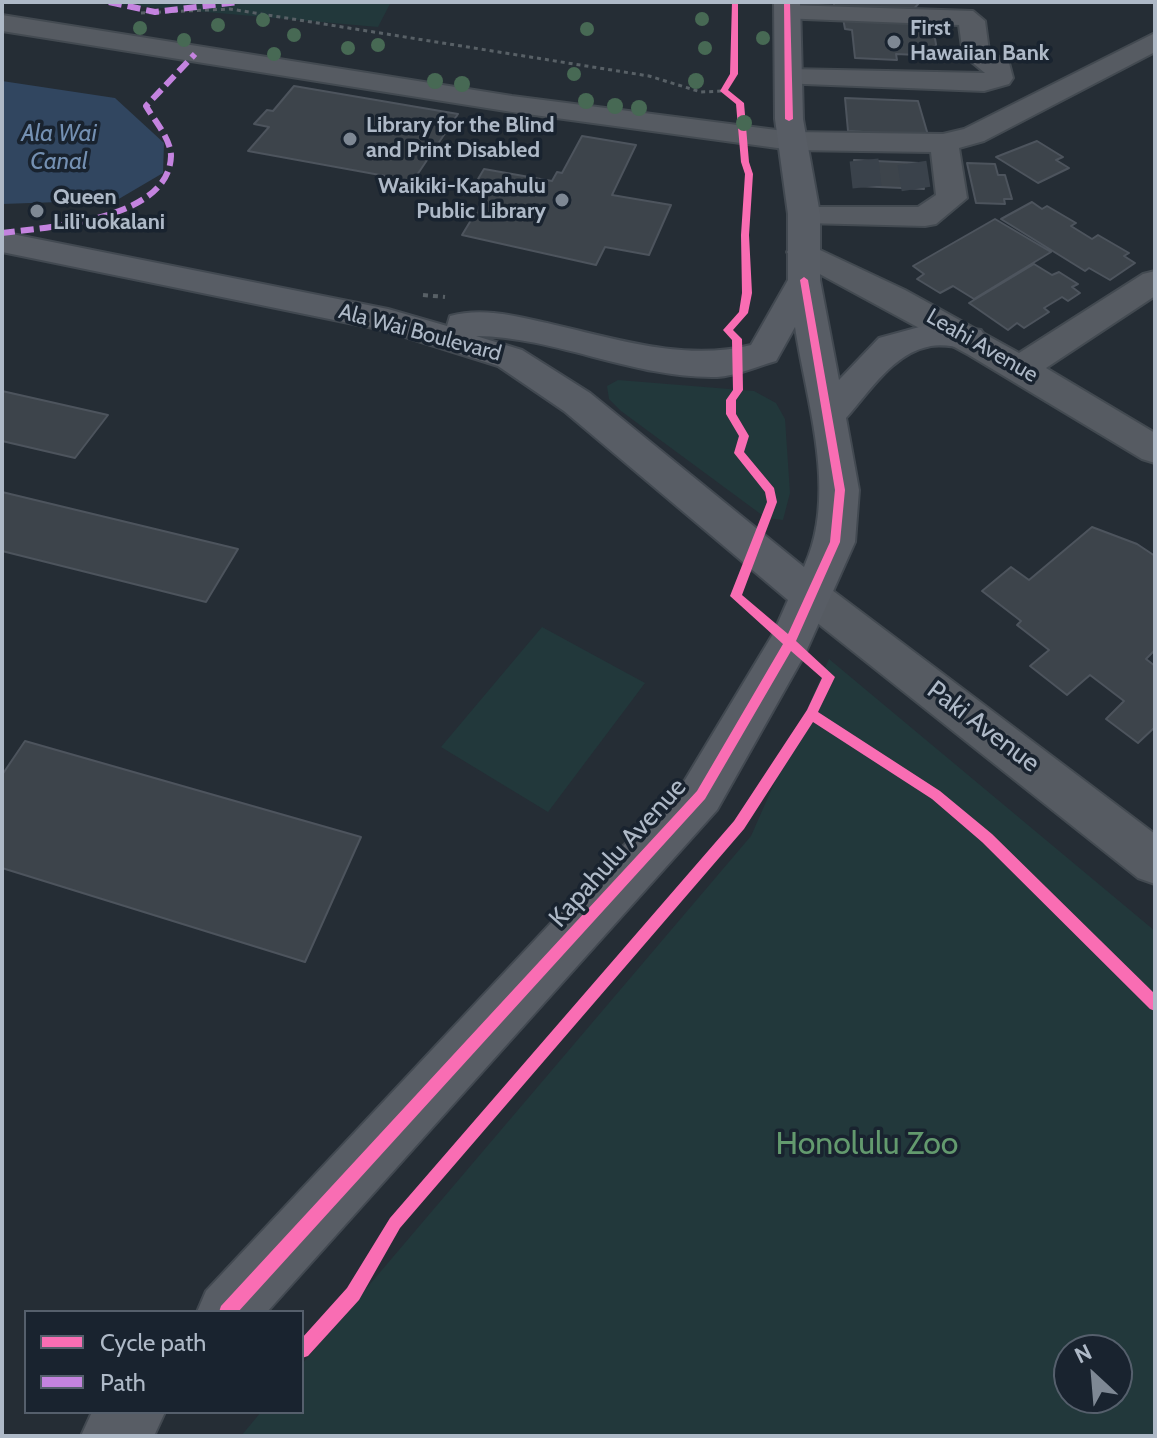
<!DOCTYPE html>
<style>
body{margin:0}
#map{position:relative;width:1157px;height:1438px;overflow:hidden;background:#252d35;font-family:Cabin,sans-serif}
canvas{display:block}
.frame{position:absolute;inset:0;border:4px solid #aeb9c7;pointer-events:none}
.legend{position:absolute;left:24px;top:1310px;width:280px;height:104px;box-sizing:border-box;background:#19232f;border:2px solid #555f6c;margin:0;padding:10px 14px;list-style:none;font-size:24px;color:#aeb9c7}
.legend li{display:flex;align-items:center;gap:16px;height:40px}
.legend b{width:40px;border:2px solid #555f6c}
.north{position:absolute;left:1053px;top:1334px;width:80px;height:80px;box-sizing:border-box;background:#19232f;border:2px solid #555f6c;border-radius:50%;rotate:334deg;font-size:22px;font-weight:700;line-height:32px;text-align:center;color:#aeb9c7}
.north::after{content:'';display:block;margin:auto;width:28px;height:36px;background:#7e8894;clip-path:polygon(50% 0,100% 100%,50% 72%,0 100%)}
</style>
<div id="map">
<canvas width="1157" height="1438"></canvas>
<div class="frame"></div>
<ul class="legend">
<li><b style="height:10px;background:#f96db3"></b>Cycle path</li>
<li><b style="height:10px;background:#c483df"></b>Path</li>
</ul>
<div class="north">N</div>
</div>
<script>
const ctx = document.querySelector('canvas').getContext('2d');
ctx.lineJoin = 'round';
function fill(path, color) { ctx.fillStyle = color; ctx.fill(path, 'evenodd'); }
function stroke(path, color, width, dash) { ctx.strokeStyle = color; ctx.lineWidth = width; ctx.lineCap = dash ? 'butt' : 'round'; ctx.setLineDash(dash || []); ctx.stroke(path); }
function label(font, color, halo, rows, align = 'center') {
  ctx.font = font + ' Cabin,sans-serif'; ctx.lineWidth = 7; ctx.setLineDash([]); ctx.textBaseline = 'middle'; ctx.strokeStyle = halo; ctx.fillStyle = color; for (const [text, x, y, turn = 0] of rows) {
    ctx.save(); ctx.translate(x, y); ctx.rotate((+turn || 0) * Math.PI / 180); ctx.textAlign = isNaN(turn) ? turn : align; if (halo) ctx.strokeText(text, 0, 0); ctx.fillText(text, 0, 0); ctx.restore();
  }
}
fill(new Path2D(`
 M92,2H391L378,27Z
 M618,380L754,391L776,403L785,419L790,493L783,520L766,518L621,411L609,399L607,386Z
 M542,627L645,683L548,812L441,747Z
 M829,659L1155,931V1436H241L261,1412H302V1364L751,836ZM1117,1350V1398H1069V1350Z`), '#22383b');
fill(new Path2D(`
 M2,81L115,98L164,143L163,173L117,200L2,204Z`), '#314660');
const building = new Path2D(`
 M834,2H919V3L912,11L834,6Z
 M843,18L932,21L938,56L896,54L897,60L855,58L852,30L845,29Z
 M294,86L458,114L413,181L248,151L269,127L254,124L267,110L273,111Z
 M845,98L918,101L928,135L881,136V133L848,131Z
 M582,136L636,145L612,195L671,205L649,255L605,247L596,265L462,235L488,192L472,189L484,169L552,181L557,172L562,173Z
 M1037,141L1063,157L1056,160L1069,168L1038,183L996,157Z
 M854,160L919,163L924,189L857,186Z
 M967,163L995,164L998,175H1005L1012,199H1004L1005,204L976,203Z
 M1032,202L1042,209L1047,206L1076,223L1071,226L1092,239L1098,235L1129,253L1124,256L1135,263L1110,280L1089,268L1085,271L1001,219Z
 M995,219L1051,252L974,299L953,286L940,293L917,279L924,274L913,266Z
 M1034,264L1052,275L1059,272L1078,284L1072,287L1080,293L1068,301L1062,297L1044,308L1049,312L1024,328L1017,323L1008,330L969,303Z
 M2,391L108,415L75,458L2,441Z
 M2,492L238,549L206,602L2,551Z
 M1092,527L1137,544L1155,556V650L1146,659L1155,666V727L1138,743L1106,719L1124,701L1090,675L1067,695L1030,666L1049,650L1017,625L1021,621L982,591L1011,567L1029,580Z
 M25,741L361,837L305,962L2,868V775Z`);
fill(building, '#3d444b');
stroke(building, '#4d545d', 2);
stroke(new Path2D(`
 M864,160L867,187
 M912,163L916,189`), '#3a424b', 29, [29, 14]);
const minor = new Path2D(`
 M788,5L973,11L985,21L989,51L1009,63L1013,78L1009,84L984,91L779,83L775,77L779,71L789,69L985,73L963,55L959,25L779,18L775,13Z
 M2,15L512,96L792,132L943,134L964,129L1155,33V52L984,141L959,148L967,198L936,224L925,226L804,223L793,221L788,214L793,207H918L936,195L931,152L792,150L512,112L2,31Z
 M803,242L905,290L1019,353L1143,274L1155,271V296L1046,368L1155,433V463L1142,459L969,355L792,259L787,252L792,245Z
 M810,579L824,584L1155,834V884L1138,878L796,606L790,595L796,584Z`);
const major = new Path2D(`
 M774,2H800L803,119L820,214V280L839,380L879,338L934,323L981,330L986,338L981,346C964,351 948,343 931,346C893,353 871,390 846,418L859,490L855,542L805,654L717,810L267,1312H197L206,1291L685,780L773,634L788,600L564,411L498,366L383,330L2,252V232L388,309L447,326L450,316C482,307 515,316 547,323C613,338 684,362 751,345L788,280V214L775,119ZM795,327C807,404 838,494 804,567L590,393L522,350L476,336C557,337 635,379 717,377C736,376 758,366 776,361Z
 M92,1412H165L154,1436H81Z`);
stroke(minor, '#434a51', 4);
stroke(major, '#424951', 4);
stroke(new Path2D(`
 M141,13L230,9L649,76L701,92L724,91`), '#586066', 3, [4, 4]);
stroke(new Path2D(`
 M423,295L445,297`), '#586066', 4, [5, 5]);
fill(minor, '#565b62');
fill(major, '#585d65');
stroke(new Path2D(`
 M109,2L155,12L239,2
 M2,233C49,227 169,220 171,156C171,139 154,120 146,106L195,54`), '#c483df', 6, [13, 6]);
fill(new Path2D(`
 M732,2H738V74L728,90L744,103L749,162L753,174L749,235L752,293L748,313L733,330L742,339L743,390L736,400V414L749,436L744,452L774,488L777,502L742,595L788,634L830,542L835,490L800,280L804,277L808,280L845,490L840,542L796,641L835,677L818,712L940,791L992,834L1155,994V1011L1150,1009L982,842L932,799L813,722L744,829L400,1228L359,1300L308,1356L302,1358V1338L347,1288L390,1218L734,821L807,710L822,678L791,651L705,799L238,1312H219L221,1306L697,791L783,644L730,596L767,502L765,492L734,453L739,436L726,414V400L733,390L732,340L723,330L739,312L742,293L741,235L745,174L741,162L736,104L720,91L730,74Z
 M784,2H790L793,119L789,121L785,119Z`), '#f96db3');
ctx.fillStyle = '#476954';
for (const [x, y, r] of [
 [702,19,7],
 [263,20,7],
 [218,25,7],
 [140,28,7],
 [587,29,7],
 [294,35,7],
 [763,38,7],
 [184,40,7],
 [378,45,7],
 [348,48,7],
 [705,48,7],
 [274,54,7],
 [574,74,7],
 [435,81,8],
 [696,81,8],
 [462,84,8],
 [586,101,8],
 [615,106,8],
 [639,108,8],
 [744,123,8]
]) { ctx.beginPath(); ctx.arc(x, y, r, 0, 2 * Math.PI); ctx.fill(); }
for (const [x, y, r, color] of [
 [894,42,8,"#7e8894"],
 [350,139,8,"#7e8894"],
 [562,200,8,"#7e8894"],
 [37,211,8,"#7e8894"]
]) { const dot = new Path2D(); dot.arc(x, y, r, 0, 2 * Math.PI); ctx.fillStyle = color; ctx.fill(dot); stroke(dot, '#19232f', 3); }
label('bold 22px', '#aeb9c7', '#19232f', [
 ["First",910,29],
 ["Hawaiian Bank",910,54],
 ["Library for the Blind",366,126],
 ["and Print Disabled",366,151],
 ["Waikiki-Kapahulu",546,187,"right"],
 ["Public Library",546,212,"right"],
 ["Queen",53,198],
 ["Lili'uokalani",53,223]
], 'left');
label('22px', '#aeb9c7', '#19232f', [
 ["Ala Wai Boulevard",420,333,15],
 ["Leahi Avenue",982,346,30]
]);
label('italic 24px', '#7490b2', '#19232f', [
 ["Ala Wai",59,134],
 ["Canal",59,162]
]);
label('26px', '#aeb9c7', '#19232f', [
 ["Paki Avenue",983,727,37],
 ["Kapahulu Avenue",618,853,-48]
]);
label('32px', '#639a6e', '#19232f', [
 ["Honolulu Zoo",867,1145]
]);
</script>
